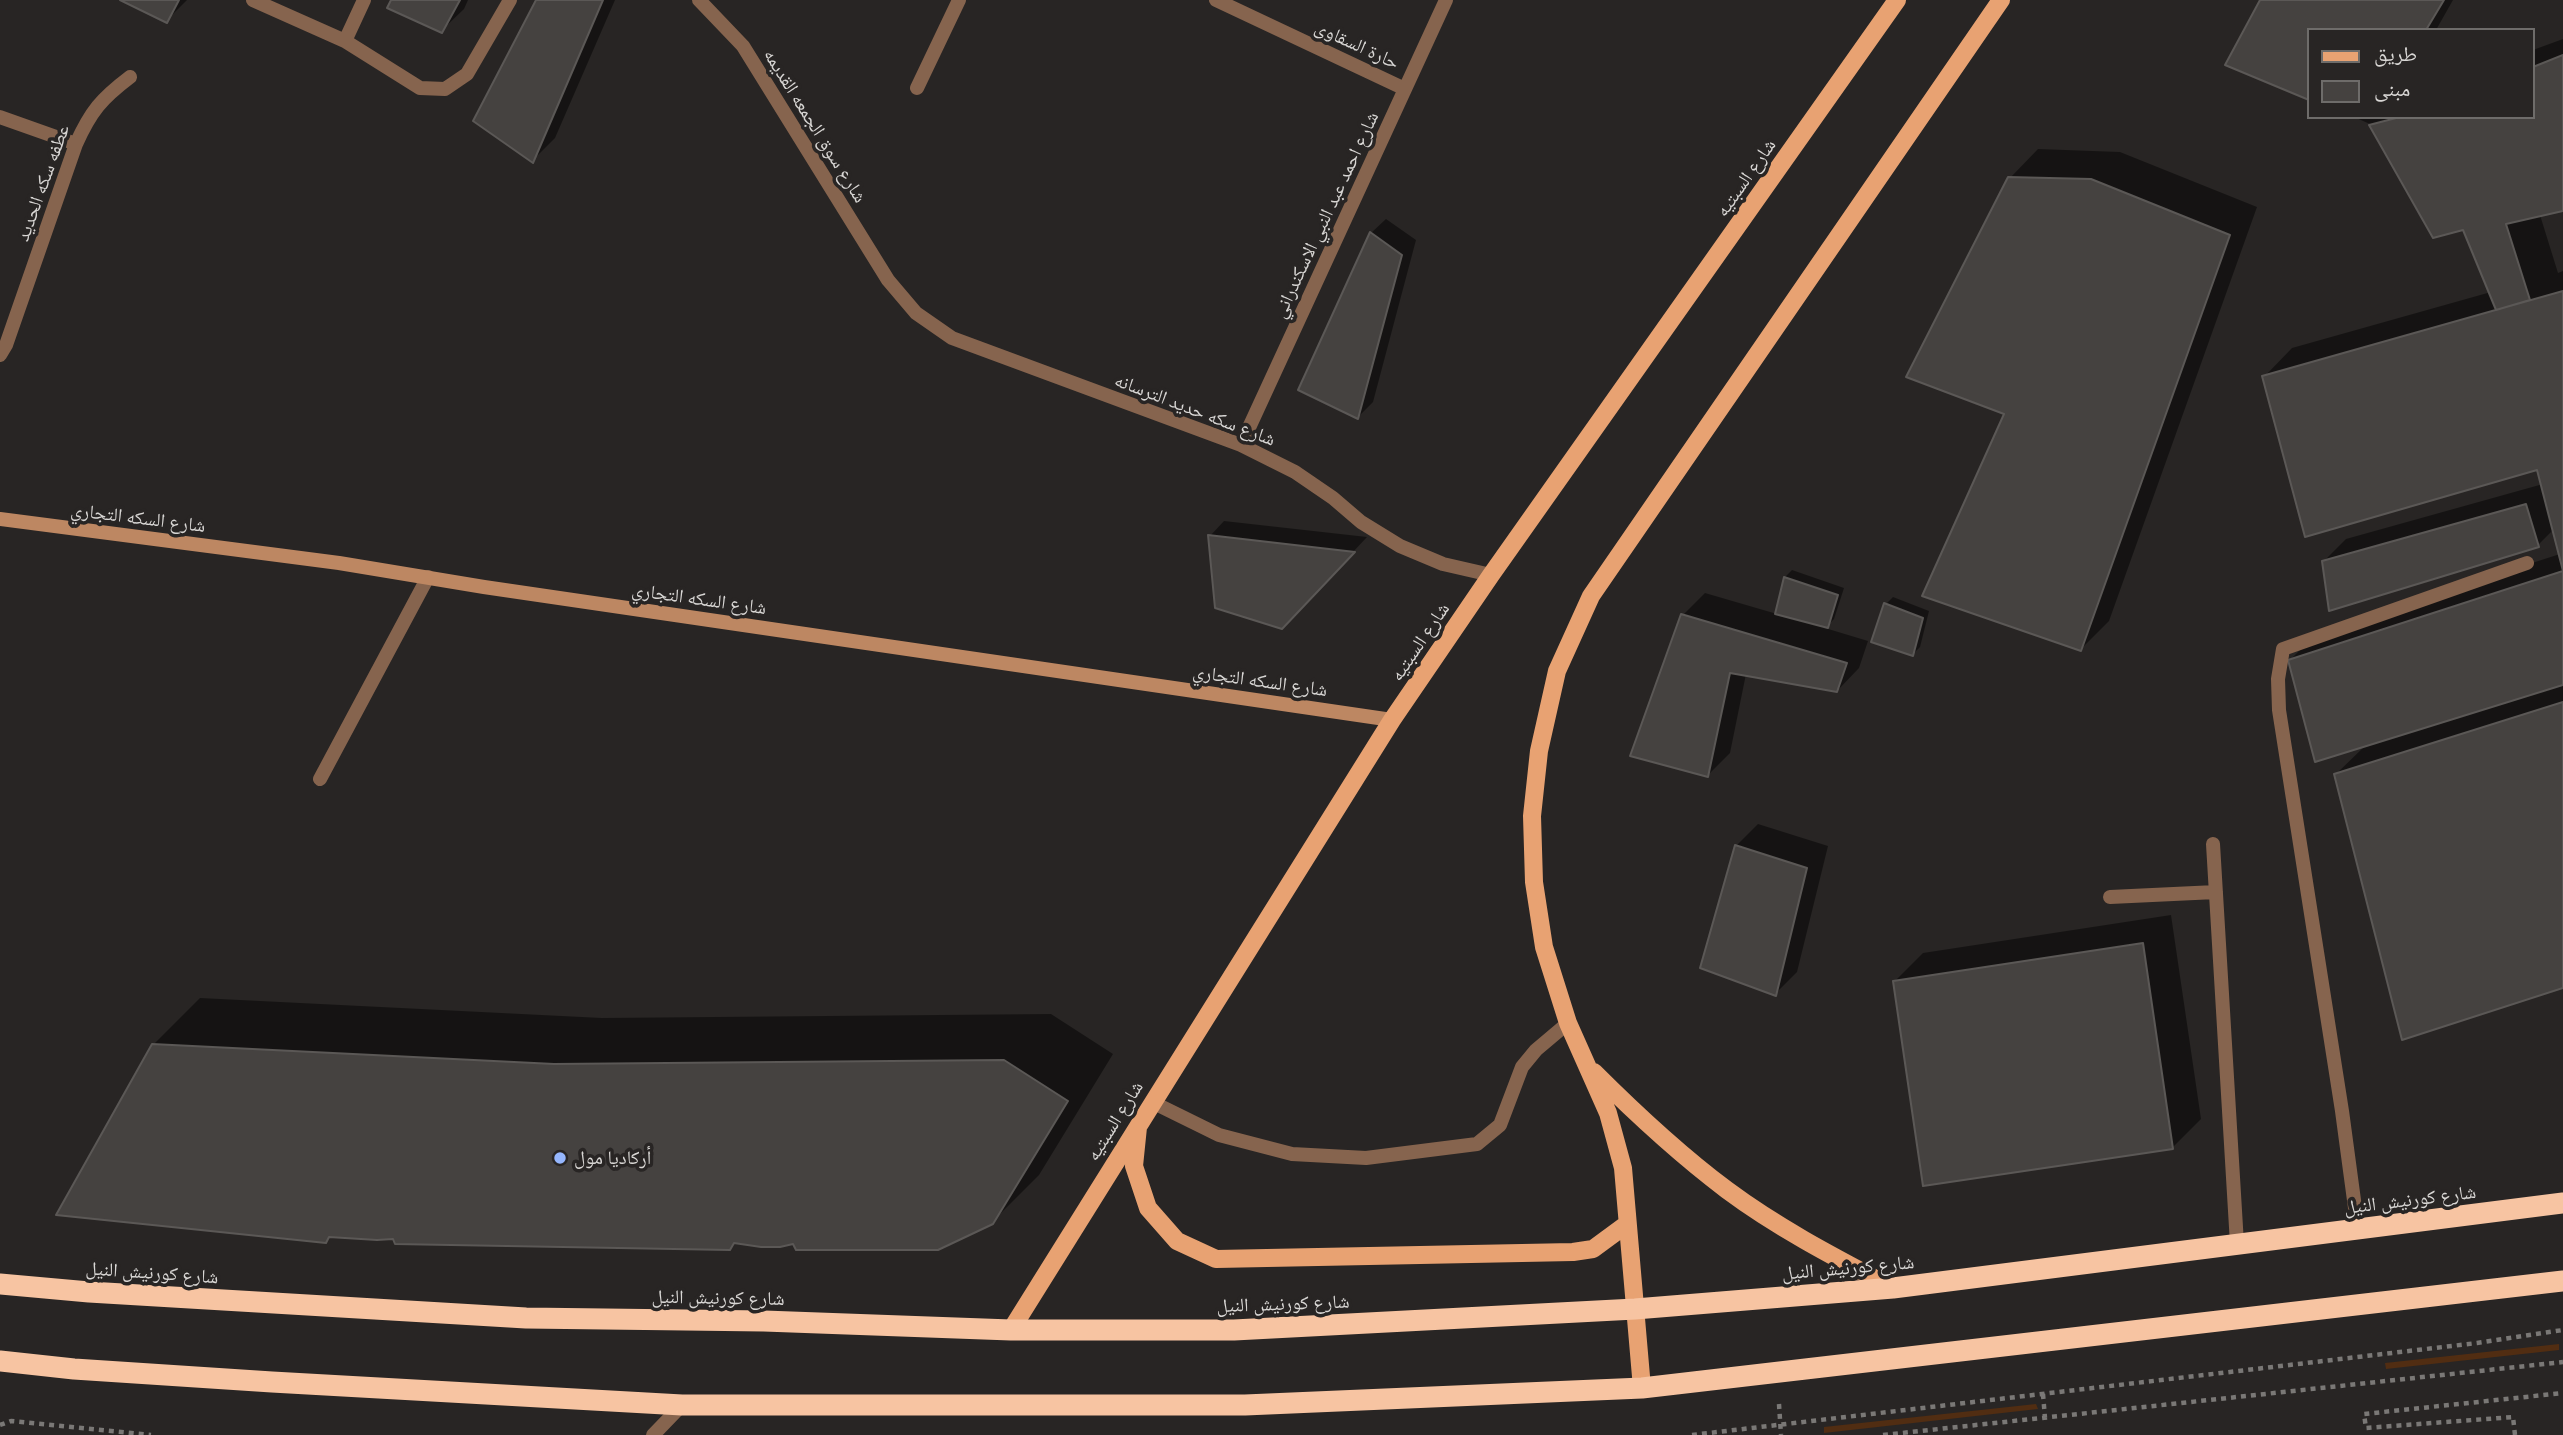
<!DOCTYPE html>
<meta charset="utf-8">
<style>
body{margin:0}
#map{position:relative;width:2563px;height:1435px;overflow:hidden;background:#282524;font-family:"Public Sans","Noto Naskh Arabic",sans-serif}
canvas{display:block}
.legend{position:absolute;left:2307px;top:28px;width:228px;height:91px;box-sizing:border-box;background:#282524;border:2px solid #6e6c6a;margin:0;padding:9px 12px;list-style:none;font-size:21px;color:#d8d6d4}
.legend li{display:flex;align-items:center;gap:14px;height:35px}
.legend b{width:35px;border:2px solid #6e6c6a}
</style>
<div id="map">
<canvas width="2563" height="1435"></canvas>
<ul class="legend">
<li><b style="height:9px;background:#e8a272"></b>طريق</li>
<li><b style="height:19px;background:#454240"></b>مبنى</li>
</ul>
</div>
<script>
const ctx = document.querySelector('canvas').getContext('2d');
ctx.lineJoin = 'round';
function fill(path, color) { ctx.fillStyle = color; ctx.fill(path, 'evenodd'); }
function stroke(path, color, width, dash) { ctx.strokeStyle = color; ctx.lineWidth = width; ctx.lineCap = dash ? 'butt' : 'round'; ctx.setLineDash(dash || []); ctx.stroke(path); }
function label(font, color, halo, rows, align = 'center') {
  ctx.font = font + ' "Public Sans","Noto Naskh Arabic",sans-serif'; ctx.lineWidth = 7; ctx.setLineDash([]); ctx.textBaseline = 'middle'; ctx.strokeStyle = halo; ctx.fillStyle = color; for (const [text, x, y, turn = 0] of rows) {
    ctx.save(); ctx.translate(x, y); ctx.rotate((+turn || 0) * Math.PI / 180); ctx.textAlign = isNaN(turn) ? turn : align; if (halo) ctx.strokeText(text, 0, 0); ctx.fillText(text, 0, 0); ctx.restore();
  }
}
fill(new Path2D(`
 M2559,1344V1350L2386,1369L2385,1363Z
 M2036,1404L2038,1409L1824,1433V1427Z`), '#512d12');
fill(new Path2D(`
 M124,0H187L166,21Z
 M393,0H468L464,9L441,31Z
 M538,0H615L555,138L533,160Z
 M2262,0H2453L2436,30H2309V98L2228,64Z
 M2563,39V210L2540,215L2558,273L2563,271V986L2335,775L2366,745L2290,660L2318,632L2560,554L2554,529L2538,545L2324,561L2346,539L2543,484L2539,468L2264,377L2292,348L2491,292L2464,228L2434,236L2370,124L2354,117H2533V50Z
 M2038,149L2120,152L2257,207L2109,621L2081,649L2006,413L2010,178Z
 M1386,219L1416,240L1373,402L1358,417L1371,233Z
 M1224,521L1367,537L1297,612L1210,536Z
 M1792,570L1844,588L1834,619L1825,628L1868,641L1859,668L1837,691L1746,674L1730,753L1708,775L1683,615L1705,593L1777,614L1785,577Z
 M1893,597L1929,611L1920,647L1913,654L1886,604Z
 M1758,824L1828,846L1797,972L1775,994L1736,846Z
 M2171,915L2201,1119L2172,1148L1895,981L1923,953Z
 M200,998L602,1018L1051,1014L1113,1054L1039,1175L992,1222L793,1242L736,1241L729,1248L394,1237L330,1236L325,1241L153,1045Z`), '#0007');
const building = new Path2D(`
 M120,0H179L167,23Z
 M391,0H460L442,33L387,8Z
 M536,0H603L533,163L473,121Z
 M2260,0H2444L2426,30H2309V100L2225,65Z
 M2563,55V211L2506,224L2530,300L2496,310L2463,230L2433,238L2369,125L2400,117H2533V67Z
 M2008,177L2091,179L2230,235L2081,651L1922,596L2004,414L1906,377Z
 M1370,232L1402,255L1358,419L1298,390Z
 M2563,291V571L2537,470L2305,537L2262,376Z
 M2526,504L2539,547L2329,611L2322,561Z
 M1208,535L1355,552L1282,629L1215,608Z
 M2563,571V685L2315,762L2288,660Z
 M1784,577L1838,595L1828,628L1775,614Z
 M1884,603L1923,618L1913,656L1871,642Z
 M1681,614L1847,663L1837,692L1730,673L1708,777L1630,756Z
 M2563,702V988L2402,1040L2334,774Z
 M1735,845L1807,868L1776,996L1700,968Z
 M2143,943L2173,1149L1923,1186L1893,981Z
 M152,1044L554,1064L1004,1060L1068,1101L993,1224L938,1250H796L793,1244L780,1247H761L734,1243L730,1250L395,1244L393,1239L377,1240L329,1237L326,1243L56,1215Z`);
fill(building, '#454240');
stroke(building, '#5b5856', 2);
stroke(new Path2D(`
 M2043,1394L2045,1418
 M1779,1404L1781,1435
 M0,1425L11,1421L151,1435
 M1692,1435L2477,1343L2563,1330
 M1883,1435L2563,1362
 M2515,1435L2513,1417L2366,1428L2364,1414L2563,1393`), '#7a7876', 4.5, [5, 5]);
stroke(new Path2D(`
 M320,779L428,577
 M2213,844L2237,1244
 M2110,897L2216,892
 M1152,1102L1219,1135L1292,1154L1366,1158L1477,1144L1500,1125L1522,1067L1536,1050L1568,1023
 M2358,1230L2342,1111L2279,710L2278,679L2283,649L2527,563
 M653,1435L682,1405`), '#86644e', 14);
stroke(new Path2D(`
 M253,0L345,41L420,88L445,89L467,74L510,0
 M699,0L743,46L888,280L916,313L952,338L1241,445L1295,472L1333,498L1361,522L1400,546L1443,564L1491,575
 M1216,0L1405,89
 M345,41L364,0
 M917,88L959,0
 M0,117L76,144
 M0,355L6,345L76,144C91,111 101,99 130,77
 M1241,445L1446,0`), '#86644e', 14);
stroke(new Path2D(`
 M0,519L339,563L484,587L1392,720`), '#bd8762', 14);
stroke(new Path2D(`
 M1594,1072C1636,1114 1679,1154 1727,1190C1778,1228 1836,1258 1893,1288
 M1138,1127L1134,1166L1148,1208L1177,1241L1216,1259L1573,1252L1593,1249L1627,1224
 M1011,1330L1392,720L1491,575L1897,0
 M1642,1388L1623,1168L1608,1113L1568,1023L1544,947L1534,882L1532,816L1539,751L1557,671L1591,596L2001,0`), '#e8a272', 18);
stroke(new Path2D(`
 M0,1284L89,1292L526,1318L764,1321L1011,1330H1234L1635,1309L1893,1288L2563,1203
 M0,1361L74,1369L272,1382L682,1405H1245L1642,1388L2563,1281`), '#f7c4a2', 21);
for (const [x, y, r, color] of [
 [560,1158,7,"#95b6fd"]
]) { const dot = new Path2D(); dot.arc(x, y, r, 0, 2 * Math.PI); ctx.fillStyle = color; ctx.fill(dot); stroke(dot, '#282524', 2.5); }
label('19px', '#d8d6d4', '#282524', [
 ["حارة السقاوى",1357,45,25],
 ["شارع سوق الجمعه القديمه",815,126,58],
 ["شارع السبتيه",1746,178,-55],
 ["عطفه سكه الحديد",43,183,-70],
 ["شارع احمد عبد النبي الاسكندراني",1326,215,-65],
 ["شارع سكه حديد الترسانه",1195,410,21],
 ["شارع السكه التجاري",138,518,7],
 ["شارع السكه التجاري",699,599,8],
 ["شارع السبتيه",1420,642,-56],
 ["شارع السكه التجاري",1260,681,8],
 ["شارع السبتيه",1115,1121,-58],
 ["شارع كورنيش النيل",2410,1200,-7],
 ["شارع كورنيش النيل",1848,1268,-5],
 ["شارع كورنيش النيل",152,1273,4],
 ["شارع كورنيش النيل",718,1298,1],
 ["شارع كورنيش النيل",1283,1304,-2]
]);
label('19px', '#d8d6d4', '#282524', [
 ["أركاديا مول",574,1158]
], 'left');
</script>
